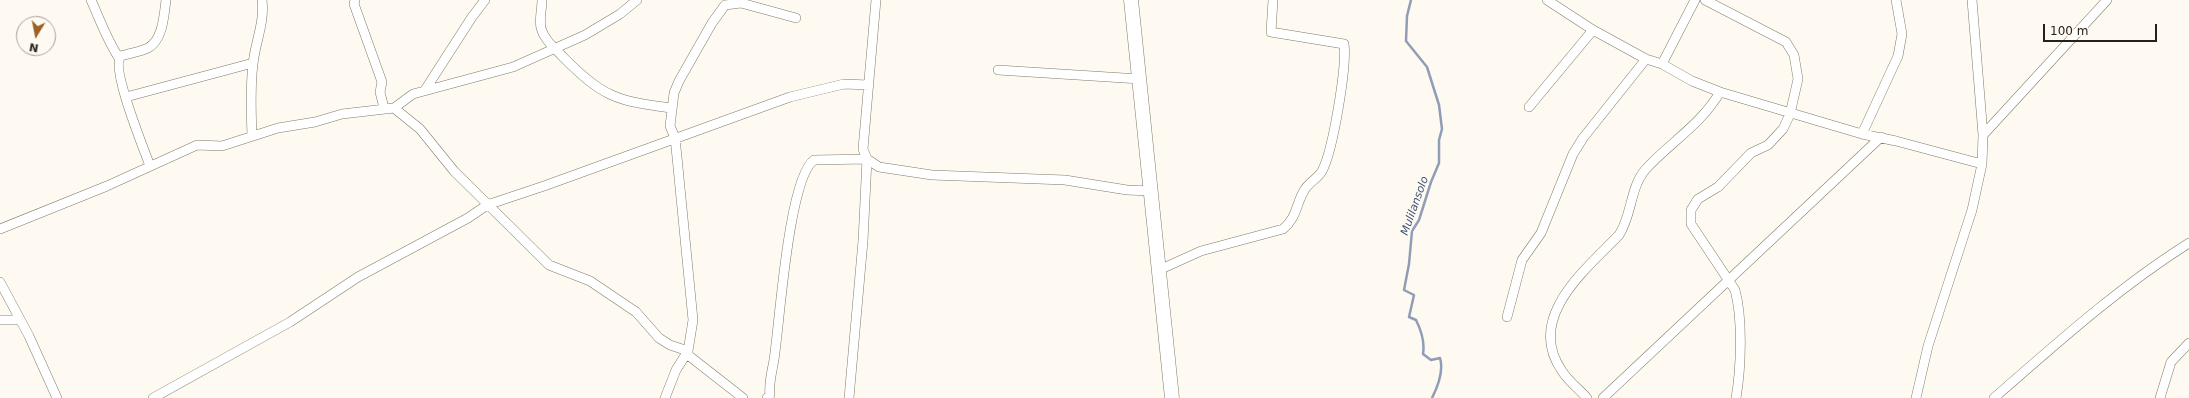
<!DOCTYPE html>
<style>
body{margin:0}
#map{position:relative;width:2189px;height:398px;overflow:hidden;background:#fefaf2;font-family:"DejaVu Sans",sans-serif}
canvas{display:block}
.north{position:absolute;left:16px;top:16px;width:40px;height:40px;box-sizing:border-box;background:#fefaf2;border:1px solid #a7a39c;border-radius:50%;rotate:190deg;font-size:11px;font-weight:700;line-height:16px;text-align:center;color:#25211a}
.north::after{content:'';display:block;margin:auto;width:14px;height:18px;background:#9c6221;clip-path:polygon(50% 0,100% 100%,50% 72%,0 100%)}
.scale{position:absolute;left:2043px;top:24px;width:114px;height:18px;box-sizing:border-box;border:2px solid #25211a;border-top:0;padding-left:5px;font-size:12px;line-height:14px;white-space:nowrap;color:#25211a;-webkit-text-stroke:3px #fefaf2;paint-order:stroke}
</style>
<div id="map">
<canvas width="2189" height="398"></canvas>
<div class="north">N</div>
<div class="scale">100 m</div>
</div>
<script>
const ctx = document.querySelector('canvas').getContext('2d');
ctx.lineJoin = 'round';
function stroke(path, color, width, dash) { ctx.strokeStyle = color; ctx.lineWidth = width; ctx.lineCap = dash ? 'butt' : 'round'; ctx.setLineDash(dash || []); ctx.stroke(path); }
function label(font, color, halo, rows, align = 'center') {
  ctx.font = font + ' "DejaVu Sans",sans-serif'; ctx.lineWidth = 3.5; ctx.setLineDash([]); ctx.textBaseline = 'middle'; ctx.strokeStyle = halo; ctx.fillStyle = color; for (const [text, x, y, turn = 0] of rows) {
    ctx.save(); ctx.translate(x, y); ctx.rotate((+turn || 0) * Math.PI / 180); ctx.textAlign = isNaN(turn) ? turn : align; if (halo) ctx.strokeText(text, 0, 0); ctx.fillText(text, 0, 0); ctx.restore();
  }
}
stroke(new Path2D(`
 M1411,0L1407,16L1406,41L1427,67L1439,105L1442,129L1439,140V163L1431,182L1419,220L1412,231L1409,264L1404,290L1414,295L1409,317L1416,320C1421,330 1425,342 1423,354L1431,360L1440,358C1444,371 1438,386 1432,398`), '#909db6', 2.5);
const minor = new Path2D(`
 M91,0C100,20 107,40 119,58
 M355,0L354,4L382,82L380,92L384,108
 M542,0C542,9 539,19 541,28C544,40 555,48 563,57C603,97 616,101 671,108
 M1547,0L1593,30L1646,59L1662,64L1692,81L1720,92L1862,134L1896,141L1982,164
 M1705,0L1786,42L1794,55L1798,79L1790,114L1783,129L1768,145L1751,153L1718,187L1698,199L1691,210V224L1735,290C1743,319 1741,369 1736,398
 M1662,64L1695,0
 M998,70L1140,79
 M425,90L472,17L485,0
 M126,97L253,63
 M1529,107L1593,30
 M394,108L420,129L454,171L549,265L590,281L636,312L659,338L670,345L688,351V355L743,398
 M1862,134L1898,56L1902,34L1896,0
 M252,135C251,111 250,88 253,64C255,43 265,22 262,0
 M1983,135L2107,0
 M150,166C144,149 110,67 121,56C130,53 140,52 148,48C163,40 164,15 166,0
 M0,229L107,186L197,145L222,146L278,128L315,122L342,114L394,108L413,94L513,67L585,35L620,14L637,0
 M1159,270L1201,251L1283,229C1297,218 1296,203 1305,189C1310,182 1318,178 1322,171C1333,151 1347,66 1344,44L1271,32L1273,0
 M0,282L29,336L57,398
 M1507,317L1522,260L1541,233L1573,154L1583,138L1646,59
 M0,320H20
 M153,398L290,322L358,277L468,218L487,205L544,186L790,97L844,84L869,85
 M665,398L676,370L688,351L693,320L677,157L675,138L670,126L674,93L679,81L712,23L725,5L741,3L796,18
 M767,398L770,395C768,381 774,366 775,352C780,317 789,178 814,160L867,159L879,167L932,175L1065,180L1127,190L1151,191
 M849,398L863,241L867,159L863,149L876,0
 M1587,398C1579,389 1568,381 1562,371C1525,318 1585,270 1619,235C1632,215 1630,188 1645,170C1670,142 1700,126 1720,92
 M1603,398L1881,137
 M1916,398L1928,346L1972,210L1982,164L1983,135L1972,0
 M1994,398C2056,344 2119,287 2189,243
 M2160,398L2171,362L2189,343`);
const primary = new Path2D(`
 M1131,0L1172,398`);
stroke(minor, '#827a66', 10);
stroke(primary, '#827a66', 15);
stroke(minor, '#fff', 9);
stroke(primary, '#fff', 14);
label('italic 11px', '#40527a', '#fefaf2', [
 ["Mulilansolo",1415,206,-70]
]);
</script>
